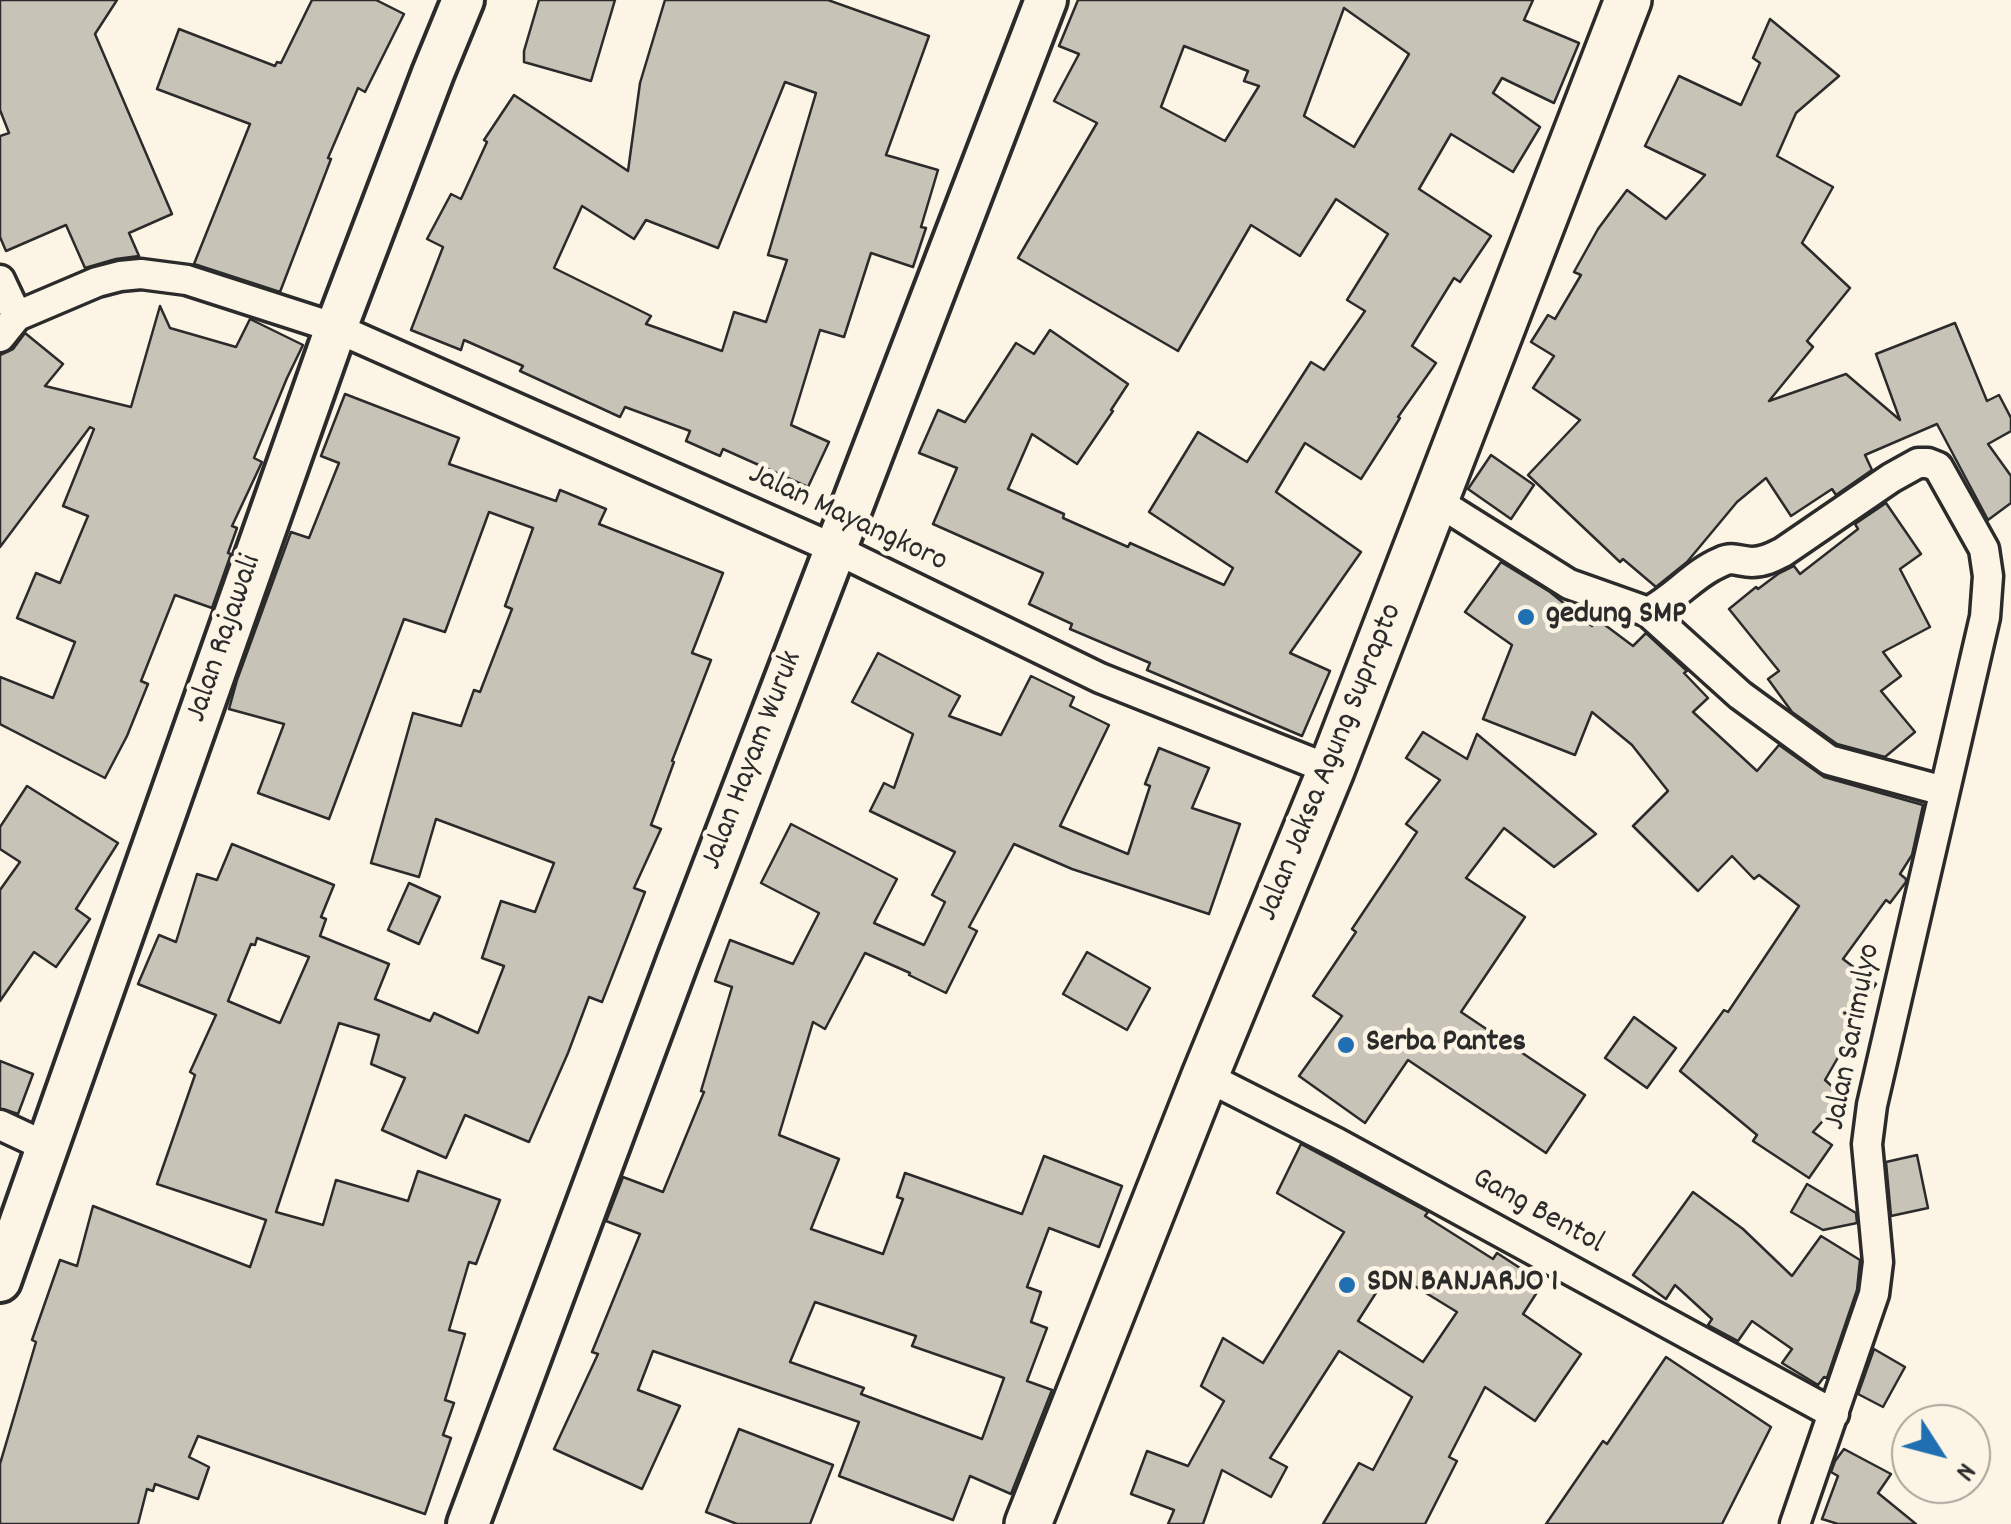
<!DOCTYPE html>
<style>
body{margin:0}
#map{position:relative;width:2011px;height:1524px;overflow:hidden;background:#fcf5e5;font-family:Dekko,sans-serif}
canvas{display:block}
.north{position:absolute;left:1891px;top:1404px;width:100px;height:100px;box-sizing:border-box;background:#fcf5e5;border:2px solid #a8a49b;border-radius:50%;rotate:126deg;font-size:28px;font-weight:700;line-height:40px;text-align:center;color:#2b2b2b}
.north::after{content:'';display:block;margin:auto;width:35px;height:45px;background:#1f6fb2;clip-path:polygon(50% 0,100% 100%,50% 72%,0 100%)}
</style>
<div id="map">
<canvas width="2011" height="1524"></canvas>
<div class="north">N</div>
</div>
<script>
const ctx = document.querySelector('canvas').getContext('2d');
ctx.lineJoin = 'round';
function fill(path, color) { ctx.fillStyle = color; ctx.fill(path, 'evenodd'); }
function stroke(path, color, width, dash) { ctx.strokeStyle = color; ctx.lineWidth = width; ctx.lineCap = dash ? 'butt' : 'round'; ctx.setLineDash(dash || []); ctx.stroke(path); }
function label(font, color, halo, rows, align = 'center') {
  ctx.font = font + ' Dekko,sans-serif'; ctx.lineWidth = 9; ctx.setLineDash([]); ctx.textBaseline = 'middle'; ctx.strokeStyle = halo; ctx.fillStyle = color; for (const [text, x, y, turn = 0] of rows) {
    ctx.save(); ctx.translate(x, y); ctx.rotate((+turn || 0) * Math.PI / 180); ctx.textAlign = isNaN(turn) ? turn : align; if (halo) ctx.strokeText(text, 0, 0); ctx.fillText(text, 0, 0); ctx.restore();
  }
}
const building = new Path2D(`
 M0,0H117L95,34L172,214L129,233L139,256L116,259L85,268L66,225L6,251L0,237V136L9,133L0,110Z
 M312,0H376L404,14L365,92L358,88L328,158L331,159L280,292L194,264L250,124L157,89L179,29L275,66L277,62L281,63Z
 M539,0H615L591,81L524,62V51Z
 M665,0H828L929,36L886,155L938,170L921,227L926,228L913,267L871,253L844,337L820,330L791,425L829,442L808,487L723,449L720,456L686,441L690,431L625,407L620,417L520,371L523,366L464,340L461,350L411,330L443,247L427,239L451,194L461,199L487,142L484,140L514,95L628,171L640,83ZM785,82L816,93L768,255L787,260L766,322L734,312L722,351L646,324L651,316L554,268L582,206L634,239L646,220L718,248Z
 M1078,0H1533L1524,20L1579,43L1554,103L1502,78L1493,93L1540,127L1513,172L1451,134L1419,189L1491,236L1460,282L1454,278L1412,346L1436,363L1398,417L1400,418L1361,479L1305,443L1276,492L1361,552L1290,653L1330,671L1302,736L1147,670L1150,663L1070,629L1072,624L1029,604L1043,573L933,524L957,468L919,453L938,410L965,422L1016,343L1034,354L1050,330L1128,384L1111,410L1113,411L1077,464L1032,434L1008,489L1064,514L1063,518L1128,547L1130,543L1224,585L1233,568L1149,512L1198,432L1247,462L1311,362L1324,370L1365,311L1347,300L1388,234L1336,199L1300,256L1251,225L1178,351L1018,258L1097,123L1054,101L1079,54L1059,46ZM1344,8L1409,54L1354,147L1304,116ZM1184,46L1248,71L1244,81L1259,86L1225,141L1161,107Z
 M1770,19L1839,76L1796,113L1777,156L1833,187L1802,243L1850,288L1807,341L1813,347L1769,401L1846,374L1900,420L1876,354L1955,323L1987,401L1999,395L2011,418V431L1988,444L2011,476V503L1988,520L1937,424L1865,455L1872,470L1836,495L1832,489L1791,516L1766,478L1737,502L1687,562L1656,587L1623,559L1620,562L1528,475L1580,420L1533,388L1554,356L1531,342L1548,315L1555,319L1581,275L1574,272L1598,229L1627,190L1666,219L1705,175L1645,146L1679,76L1741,105L1760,63L1753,58Z
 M160,306L170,328L236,347L250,319L303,345L287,378L254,458L262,462L232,526L237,528L228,553L231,554L212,608L175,595L141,681L148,684L127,736L105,778L0,724V677L53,698L75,642L17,618L36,573L60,583L88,516L63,506L94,429L90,427L0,547V355L13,349L25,333L63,364L45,386L131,407Z
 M345,394L459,438L449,464L556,501L560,490L606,509L599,524L723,573L692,653L711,660L672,761L674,762L651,825L661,829L634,888L645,892L602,1002L589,997L568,1053L529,1142L465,1115L446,1158L382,1130L405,1078L371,1064L379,1035L339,1023L276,1212L323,1225L336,1180L408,1201L418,1171L500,1200L476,1264L469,1262L449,1330L465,1334L445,1400L454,1403L443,1435L451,1438L425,1514L198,1436L189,1457L209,1467L198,1499L155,1484L153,1491L147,1489L138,1524H0V1464L36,1342L32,1340L60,1260L77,1266L93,1206L250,1267L266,1220L157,1184L195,1075L190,1072L216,1015L138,984L159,935L176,942L197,874L217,880L232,844L334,885L321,917L326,919L320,936L389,964L375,999L430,1021L434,1013L478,1033L504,966L482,958L501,901L535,912L554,863L436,819L419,877L371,863L413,713L461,726L474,690L480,692L512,609L505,606L533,528L489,512L445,632L404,619L329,819L258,793L284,724L229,709L237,680L291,532L309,538L339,463L321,456ZM257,938L309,957L280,1023L228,1001L251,944L255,945Z
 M1491,455L1534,485L1511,519L1468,489Z
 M1886,503L1921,554L1900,569L1930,627L1883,652L1901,676L1881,691L1915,732L1885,757L1837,744L1792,712L1768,679L1779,671L1729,609L1756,587L1758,589L1778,574L1794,566L1800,574L1858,529L1855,524Z
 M1501,562L1550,592L1592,626L1597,619L1633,646L1646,633L1687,671L1684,673L1708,698L1693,712L1757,771L1779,745L1824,777L1923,805L1912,855L1900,874L1906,879V882L1890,903L1886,900L1843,959L1876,984L1848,1022L1855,1028L1825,1080L1844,1097L1813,1132L1832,1145L1809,1178L1753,1141L1757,1135L1680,1071L1724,1010L1728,1012L1799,906L1759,875L1754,879L1732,856L1698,891L1633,826L1668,791L1632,745L1592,712L1575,755L1483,719L1512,645L1465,612Z
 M878,653L960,696L949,716L1001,735L1031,676L1074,697L1070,706L1109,725L1060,826L1128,854L1150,786L1145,784L1159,748L1209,768L1192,808L1240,824L1209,914L1072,869L1014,844L969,927L977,931L946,993L909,975L910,973L865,953L825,1029L813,1022L779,1135L839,1159L811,1229L883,1254L903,1199L897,1197L905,1173L1022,1214L1044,1156L1122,1186L1099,1247L1049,1228L1027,1287L1041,1292L1031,1322L1047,1328L1027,1381L1052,1390L1011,1494L970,1476L953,1520L839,1476L859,1422L653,1351L638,1390L680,1406L642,1489L554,1449L598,1354L592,1352L640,1234L606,1221L623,1177L663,1192L704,1092L701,1091L732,987L715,981L730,940L793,964L819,913L761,883L791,824L897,879L874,923L924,945L945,902L932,895L955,852L870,811L884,783L894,788L913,734L852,702ZM815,1302L916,1336L912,1346L1004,1378L982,1439L861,1394L864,1388L790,1362Z
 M1423,732L1467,759L1477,734L1596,834L1554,867L1504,828L1466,878L1525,917L1461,1012L1585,1095L1546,1153L1408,1060L1365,1123L1299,1076L1342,1016L1313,996L1356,932L1352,929L1417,832L1406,824L1440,780L1406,758Z
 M27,786L118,843L76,909L90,919L56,967L34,952L0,1001V890L20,862L0,849V827Z
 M409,883L440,897L419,944L388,930Z
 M1087,952L1150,988L1127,1030L1063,994Z
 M1634,1017L1676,1048L1647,1088L1605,1058Z
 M0,1061L33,1074L18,1114L0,1108Z
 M1301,1144L1428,1212L1425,1216L1493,1259L1497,1253L1543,1283L1523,1314L1581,1354L1535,1421L1485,1387L1449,1457L1457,1461L1425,1524H1323L1359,1463L1373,1470L1412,1397L1339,1351L1270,1458L1287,1467L1271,1497L1222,1470L1203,1524H1168L1174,1510L1131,1494L1147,1451L1188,1466L1224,1401L1201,1386L1223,1338L1263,1363L1344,1232L1277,1193ZM1390,1271L1457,1312L1423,1362L1358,1321Z
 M1917,1155L1928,1208L1891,1216L1886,1162Z
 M1807,1184L1856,1213L1857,1223L1823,1230L1791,1212Z
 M1693,1192L1743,1229L1792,1276L1821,1236L1860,1260L1857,1290L1827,1378L1824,1377L1818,1385L1782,1363L1792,1349L1752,1321L1738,1341L1708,1325L1712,1319L1675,1285L1666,1299L1633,1275Z
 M1874,1349L1905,1367L1883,1407L1858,1394Z
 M1666,1357L1771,1427L1722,1524H1546L1603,1441L1607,1444Z
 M739,1429L833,1465L810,1524H737L706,1512Z
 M1844,1449L1891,1474L1878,1493L1916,1524H1838L1822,1519L1838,1476L1831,1472L1835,1461Z`);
fill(building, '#c8c3b7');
stroke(building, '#2b2b2b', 2.5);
const street = new Path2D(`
 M0,280L17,316
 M0,337L17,316L97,282L120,276L141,274L187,280L336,328L835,549L1100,678L1331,770
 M1435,500L1569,584L1648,612L1740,695L1829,760L1944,791
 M1648,612C1674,599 1694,573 1721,562C1733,556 1740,562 1752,562C1764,562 1773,557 1783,552L1891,478L1918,463H1928L1938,467L1984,549L1988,576L1985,617L1872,1105L1867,1144L1878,1262L1874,1294L1795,1524
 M1205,1076L1337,1143L1834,1414
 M0,1125L47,1147`);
const secondary = new Path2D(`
 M0,1281L336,328L433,73L463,0
 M468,1524L679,957L1046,0`);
const primary = new Path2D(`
 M1028,1524L1205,1076L1331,770L1628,0`);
stroke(street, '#2b2b2b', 35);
stroke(secondary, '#2b2b2b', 48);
stroke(primary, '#2b2b2b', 52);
stroke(street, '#fcf5e5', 28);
stroke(secondary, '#fcf5e5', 40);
stroke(primary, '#fcf5e5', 45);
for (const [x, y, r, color] of [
 [1526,617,10,"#1f6fb2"],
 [1346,1045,10,"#1f6fb2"],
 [1347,1285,10,"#1f6fb2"]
]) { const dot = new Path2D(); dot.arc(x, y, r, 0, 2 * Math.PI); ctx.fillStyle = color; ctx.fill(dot); stroke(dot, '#fcf5e5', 4); }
label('32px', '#2b2b2b', '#fcf5e5', [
 ["Jalan Mayangkoro",847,520,25],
 ["Jalan Rajawali",226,639,-71],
 ["Jalan Hayam Wuruk",754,761,-69],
 ["Jalan Jaksa Agung Suprapto",1332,763,-68],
 ["Jalan Sarimulyo",1855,1037,-79],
 ["Gang Bentol",1537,1213,29]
]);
label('bold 32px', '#2b2b2b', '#fcf5e5', [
 ["gedung SMP",1546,617],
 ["Serba Pantes",1366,1045],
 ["SDN BANJARJO 1",1367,1285]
], 'left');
</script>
